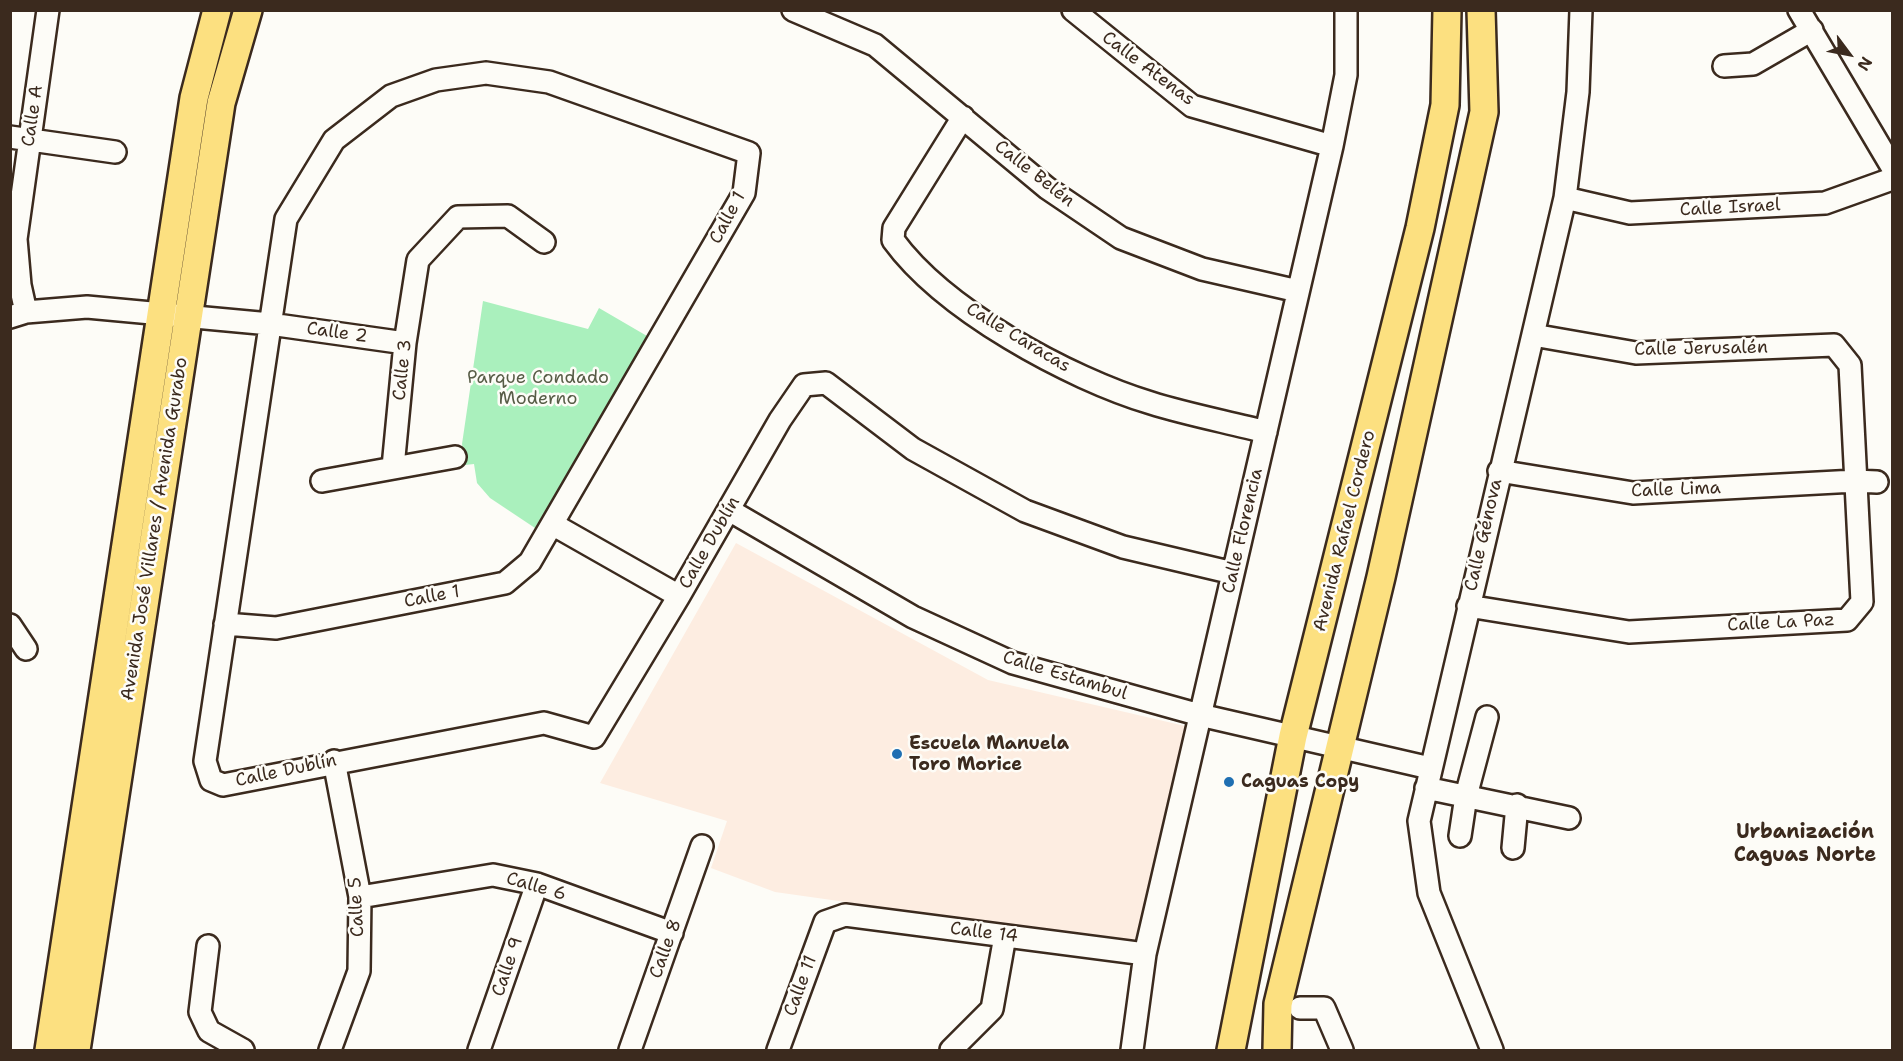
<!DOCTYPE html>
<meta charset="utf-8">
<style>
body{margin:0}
#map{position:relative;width:1903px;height:1061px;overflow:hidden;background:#fdfcf7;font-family:"Shantell Sans",sans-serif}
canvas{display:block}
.frame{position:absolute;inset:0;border:12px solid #3b2a1e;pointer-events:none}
.north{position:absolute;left:1819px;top:24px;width:60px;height:60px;-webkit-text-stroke:4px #fdfcf7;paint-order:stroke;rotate:122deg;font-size:16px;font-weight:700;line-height:24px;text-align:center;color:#3b2a1e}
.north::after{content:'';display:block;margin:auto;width:21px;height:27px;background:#3b2a1e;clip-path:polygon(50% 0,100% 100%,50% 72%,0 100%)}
</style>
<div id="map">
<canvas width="1903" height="1061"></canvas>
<div class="frame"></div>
<div class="north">N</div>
</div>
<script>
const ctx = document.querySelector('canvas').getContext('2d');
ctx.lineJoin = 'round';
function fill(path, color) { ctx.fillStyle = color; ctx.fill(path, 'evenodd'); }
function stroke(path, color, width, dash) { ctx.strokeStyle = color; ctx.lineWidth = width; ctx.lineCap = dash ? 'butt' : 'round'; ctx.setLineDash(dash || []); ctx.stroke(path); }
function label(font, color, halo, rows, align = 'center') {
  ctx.font = font + ' "Shantell Sans",sans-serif'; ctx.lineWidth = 5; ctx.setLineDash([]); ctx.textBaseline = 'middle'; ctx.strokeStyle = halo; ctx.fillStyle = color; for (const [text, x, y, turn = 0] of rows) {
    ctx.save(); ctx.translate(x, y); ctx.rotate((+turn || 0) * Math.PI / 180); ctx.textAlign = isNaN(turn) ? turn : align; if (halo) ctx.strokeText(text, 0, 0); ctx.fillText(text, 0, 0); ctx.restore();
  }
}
fill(new Path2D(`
 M736,543L988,680L1185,726L1136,943L775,892L711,868L727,821L600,783Z`), '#fdede1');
fill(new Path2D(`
 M483,301L588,329L599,308L647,336L535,528L490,498L477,483L474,464L465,465L462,444Z`), '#aaf0bd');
const minor = new Path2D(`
 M793,10L875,45L1047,188L1121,238L1202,269L1298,291
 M1073,10L1192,106L1332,146
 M1799,10L1892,167
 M1724,66L1753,64L1812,30
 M963,117L894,228L893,240C944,310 1068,378 1151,403C1189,415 1228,422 1266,432
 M10,137L115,152
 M1565,198L1630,213L1825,203L1892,179
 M26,312L20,285L16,239L48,10
 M10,317L26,312L87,307L270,324L405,343
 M393,467L405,343L418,260L458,217L508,216L544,242
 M1499,471L1633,493L1855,481L1877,482
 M322,481L455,457
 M729,510L913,617L1013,663L1200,715L1430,768
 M554,525L679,596
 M1468,606L1629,632L1847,620L1862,602L1850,365L1834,345L1636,353L1533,335
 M225,624L276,628L505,583L530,562L744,193L749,153L549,82L486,73L436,80L391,96L334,140L286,219L205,761L211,780L223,785L544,723L594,737L679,596L780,420L804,385L826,383L913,449L1025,511L1123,547L1233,573
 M10,625L26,649
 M1426,788L1569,818
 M1460,836L1466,796L1487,717
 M1513,848L1517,805
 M360,897L493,875L537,884L672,933
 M208,946L200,1012L209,1031L243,1050
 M1300,1008H1324L1342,1050
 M330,1050L359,971L360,897L334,761
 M479,1050L537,884
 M630,1050L702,846
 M778,1050L825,922L845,915L1145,954
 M951,1050L992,1009L1005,936
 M1132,1050L1145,954L1332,146L1346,75V10
 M1492,1050L1429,893L1419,821L1565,198L1578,92L1581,10`);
const major = new Path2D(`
 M49,1050L194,98L217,10
 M76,1050L221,103L248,10
 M1231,1050L1293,736L1420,228L1445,105L1447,10
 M1277,1050L1278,1004L1381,577L1484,112L1481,10`);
stroke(minor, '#3b2a1e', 26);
stroke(major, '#3b2a1e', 32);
stroke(minor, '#fdfcf7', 21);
stroke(major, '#fce080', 27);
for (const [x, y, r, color] of [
 [897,754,6,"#1f6fb2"],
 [1229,782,6,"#1f6fb2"]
]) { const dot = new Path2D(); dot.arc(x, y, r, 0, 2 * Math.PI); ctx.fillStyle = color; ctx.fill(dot); stroke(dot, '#fdfcf7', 2); }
label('18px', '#3b2a1e', '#fdfcf7', [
 ["Calle Atenas",1148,69,37],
 ["Calle A",33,116,-82],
 ["Calle Belén",1034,174,38],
 ["Calle Israel",1730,208,-3],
 ["Calle 1",728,218,-62],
 ["Calle 2",337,333,8],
 ["Calle Caracas",1018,338,31],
 ["Calle Jerusalén",1701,349,-1],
 ["Calle 3",403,370,-84],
 ["Calle Lima",1676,490,-2],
 ["Avenida José Villares / Avenida Gurabo",155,529,-81],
 ["Calle Florencia",1243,531,-77],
 ["Avenida Rafael Cordero",1345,531,-76],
 ["Calle Génova",1484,535,-77],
 ["Calle Dublín",710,543,-60],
 ["Calle 1",432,597,-11],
 ["Calle La Paz",1781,623,-3],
 ["Calle Estambul",1065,676,17],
 ["Calle Dublín",286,771,-12],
 ["Calle 6",536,887,16],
 ["Calle 5",357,907,-93],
 ["Calle 14",984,933,7],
 ["Calle 8",666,949,-70],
 ["Calle 9",508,967,-71],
 ["Calle 11",801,986,-70]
]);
label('18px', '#575c46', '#fdfcf7', [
 ["Parque Condado",538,378],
 ["Moderno",538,399]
]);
label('bold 18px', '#3b2a1e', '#fdfcf7', [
 ["Escuela Manuela",909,744],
 ["Toro Morice",909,765],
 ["Caguas Copy",1241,782]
], 'left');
label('bold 20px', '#3b2a1e', '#fdfcf7', [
 ["Urbanización",1805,833],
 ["Caguas Norte",1805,856]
]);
</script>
